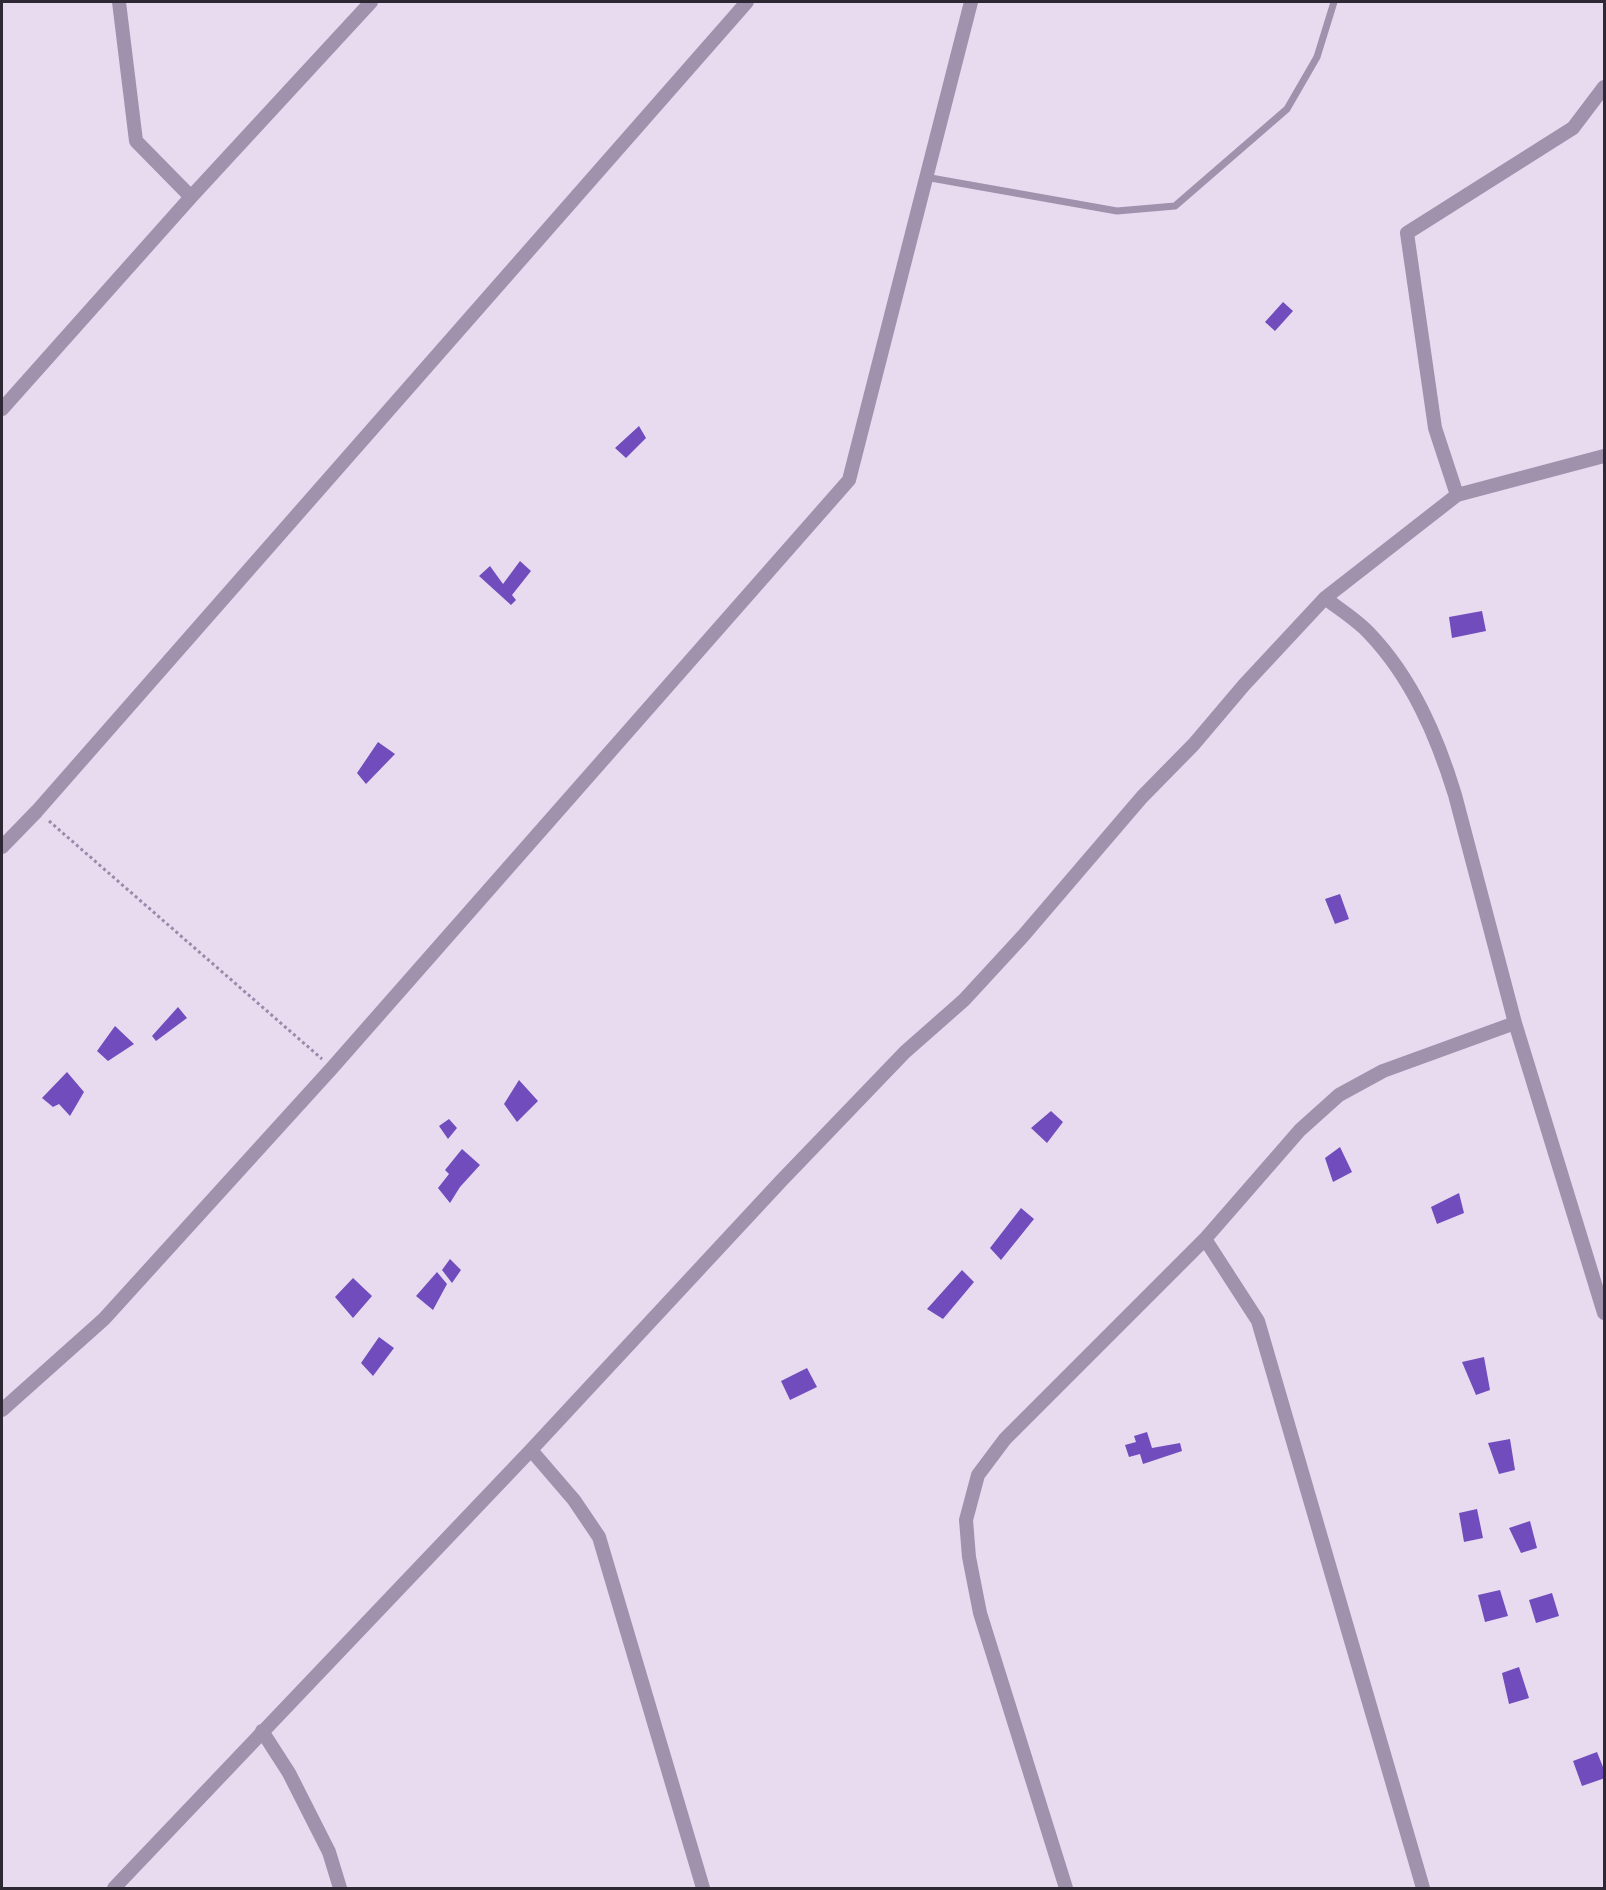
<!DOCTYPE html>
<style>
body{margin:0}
#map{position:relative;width:1606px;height:1890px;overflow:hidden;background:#e8dbf0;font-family:"IBM Plex Sans",sans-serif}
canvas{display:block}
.frame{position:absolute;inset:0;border:3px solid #2d2834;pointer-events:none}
</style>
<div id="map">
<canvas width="1606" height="1890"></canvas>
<div class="frame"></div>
</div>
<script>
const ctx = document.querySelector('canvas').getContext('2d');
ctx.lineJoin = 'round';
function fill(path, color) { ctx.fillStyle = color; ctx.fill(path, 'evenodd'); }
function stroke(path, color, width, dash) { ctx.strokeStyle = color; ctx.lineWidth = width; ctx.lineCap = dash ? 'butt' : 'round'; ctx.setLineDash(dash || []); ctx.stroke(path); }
fill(new Path2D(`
 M1283,302L1293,311L1275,331L1265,322Z
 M639,426L646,438L626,458L615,448Z
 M520,561L531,571L512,595L516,600L511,605L479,576L490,566L503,584Z
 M1482,611L1486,631L1452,638L1449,617Z
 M378,742L395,754L366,784L357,773Z
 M1340,894L1349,919L1335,924L1325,899Z
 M178,1007L187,1018L156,1041L152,1036Z
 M115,1026L134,1044L108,1061L97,1051Z
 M67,1072L84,1092L70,1116L59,1104L53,1107L42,1098Z
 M519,1080L538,1101L517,1122L504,1104Z
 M1051,1111L1063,1122L1047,1143L1031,1128Z
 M449,1119L457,1128L448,1139L439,1126Z
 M1340,1147L1352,1172L1333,1182L1325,1158Z
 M462,1149L480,1165L460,1187L450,1203L438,1188L449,1174L445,1170Z
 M1459,1193L1464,1213L1437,1224L1431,1207Z
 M1021,1208L1034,1219L1001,1260L990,1248Z
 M450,1259L461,1270L452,1283L442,1270Z
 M962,1270L974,1282L943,1319L927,1309Z
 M437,1272L447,1284L433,1310L416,1296Z
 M353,1278L372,1296L353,1318L335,1297Z
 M379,1337L394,1348L373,1376L361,1363Z
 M1484,1357L1490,1390L1476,1395L1462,1362Z
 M807,1368L817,1387L790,1400L781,1381Z
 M1147,1432L1152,1448L1180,1443L1182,1451L1143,1464L1140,1454L1129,1457L1125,1445L1136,1442L1134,1436Z
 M1510,1439L1515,1470L1499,1474L1488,1443Z
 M1477,1509L1483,1538L1464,1542L1459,1513Z
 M1530,1521L1537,1548L1521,1553L1509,1528Z
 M1500,1590L1508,1616L1485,1622L1478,1595Z
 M1552,1593L1559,1616L1536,1623L1529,1600Z
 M1519,1667L1529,1698L1509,1704L1502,1673Z
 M1597,1752L1605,1772V1778L1582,1786L1573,1761Z`), '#714cbd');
stroke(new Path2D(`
 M49,821L322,1059`), '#9a8aa9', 3, [3, 3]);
stroke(new Path2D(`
 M925,177L1117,211L1175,206L1287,109L1317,57L1334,2`), '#a091ad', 7);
stroke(new Path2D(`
 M119,2L136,141L191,197
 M2,409L191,197L371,2
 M1457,495L1435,428L1407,233L1573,128L1604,87
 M1325,598C1339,609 1357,620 1369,633C1412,678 1437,736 1455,795L1515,1023L1604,1313
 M2,847L37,811L747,2
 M1205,1239L1258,1321L1423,1888
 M2,1410L104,1319L332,1068L849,480L971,2
 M531,1450L574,1500L599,1537L703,1888
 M262,1731L289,1773L329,1852L340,1888
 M114,1888L531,1450L781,1181L905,1052L964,1000L1023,936L1142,797L1194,744L1244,685L1325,598L1457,495L1604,456
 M1066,1888L980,1613L969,1557L966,1520L978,1475L1005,1439L1205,1239L1300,1130L1339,1095L1383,1071L1515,1023`), '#a091ad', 14);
</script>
